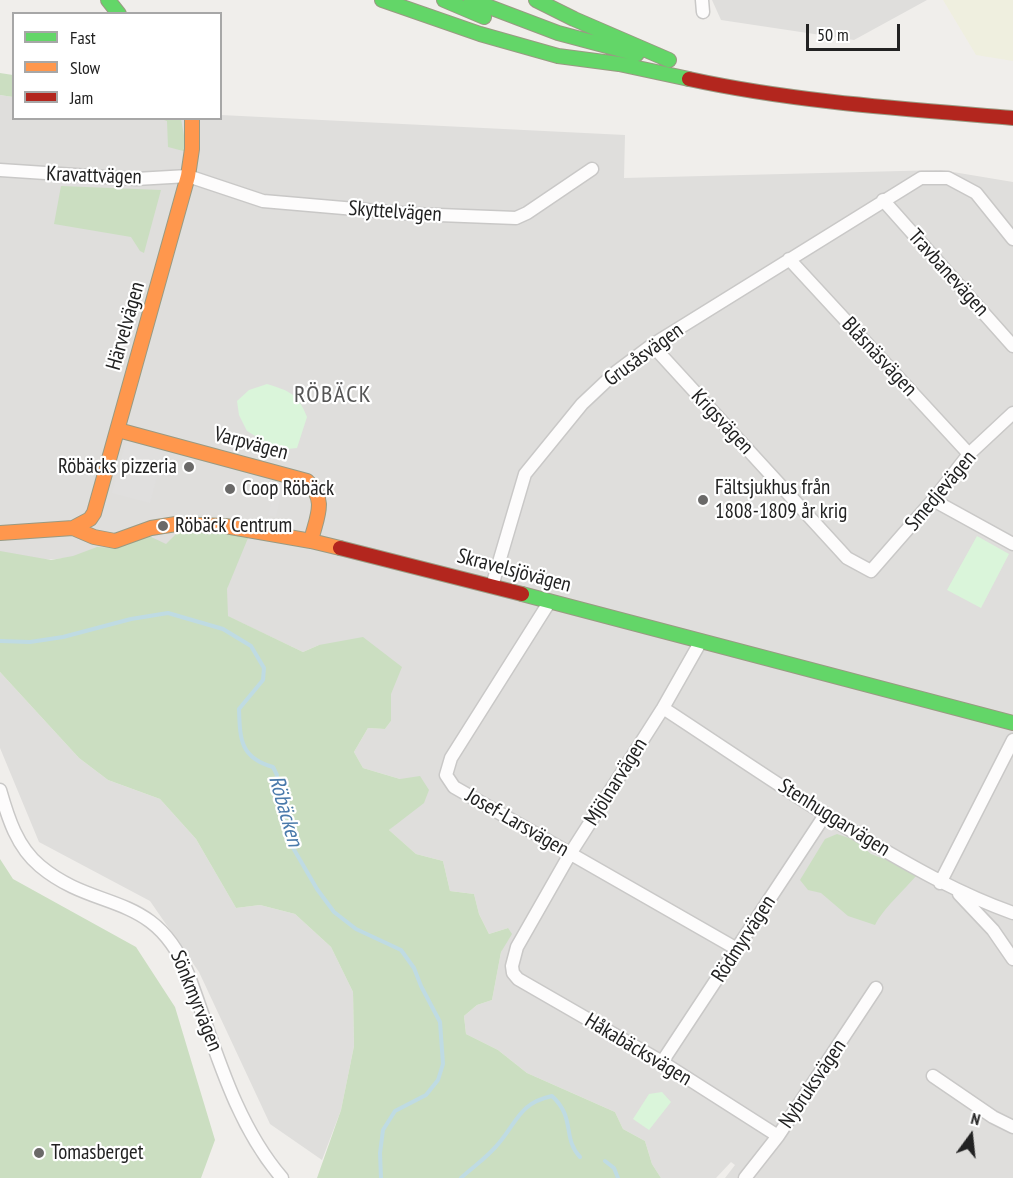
<!DOCTYPE html>
<meta charset="utf-8">
<style>
body{margin:0}
#map{position:relative;width:1013px;height:1178px;overflow:hidden;background:#f0eeeb;font-family:"PT Sans Narrow",sans-serif}
canvas{display:block}
.legend{position:absolute;left:12px;top:12px;width:210px;height:108px;box-sizing:border-box;background:#fff;border:2px solid #a7a7a7;margin:0;padding:8px 10px;list-style:none;font-size:18px;color:#222}
.legend li{display:flex;align-items:center;gap:12px;height:30px}
.legend b{width:30px;border:2px solid #a7a7a7}
.north{position:absolute;left:941px;top:1106px;width:60px;height:60px;-webkit-text-stroke:4px #fff;paint-order:stroke;rotate:15deg;font-size:16px;font-weight:700;line-height:24px;text-align:center;color:#222}
.north::after{content:'';display:block;margin:auto;width:21px;height:27px;background:#222;clip-path:polygon(50% 0,100% 100%,50% 72%,0 100%)}
.scale{position:absolute;left:806px;top:24px;width:94px;height:27px;box-sizing:border-box;border:3px solid #222;border-top:0;padding-left:8px;font-size:18px;line-height:21px;white-space:nowrap;color:#222;-webkit-text-stroke:4px #fff;paint-order:stroke}
</style>
<div id="map">
<canvas width="1013" height="1178"></canvas>
<ul class="legend">
<li><b style="height:8px;background:#63d668"></b>Fast</li>
<li><b style="height:8px;background:#ff974d"></b>Slow</li>
<li><b style="height:8px;background:#b3261e"></b>Jam</li>
</ul>
<div class="north">N</div>
<div class="scale">50 m</div>
</div>
<script>
const ctx = document.querySelector('canvas').getContext('2d');
ctx.lineJoin = 'round';
function fill(path, color) { ctx.fillStyle = color; ctx.fill(path, 'evenodd'); }
function stroke(path, color, width, dash) { ctx.strokeStyle = color; ctx.lineWidth = width; ctx.lineCap = dash ? 'butt' : 'round'; ctx.setLineDash(dash || []); ctx.stroke(path); }
function label(font, color, halo, rows, align = 'center') {
  ctx.font = font + ' "PT Sans Narrow",sans-serif'; ctx.lineWidth = 4.5; ctx.setLineDash([]); ctx.textBaseline = 'middle'; ctx.strokeStyle = halo; ctx.fillStyle = color; for (const [text, x, y, turn = 0] of rows) {
    ctx.save(); ctx.translate(x, y); ctx.rotate((+turn || 0) * Math.PI / 180); ctx.textAlign = isNaN(turn) ? turn : align; if (halo) ctx.strokeText(text, 0, 0); ctx.fillText(text, 0, 0); ctx.restore();
  }
}
fill(new Path2D(`
 M712,0H927L854,40L721,20Z
 M0,95L13,97L14,118H161L167,120L220,118L221,115L625,135L624,178L941,170L1013,182V1178H725L735,1165L731,1162L716,1178H661L652,1164L645,1141L623,1129L615,1112L527,1073L498,1050L466,1034L464,1016L477,1005L492,1000L501,952L508,928L489,934L479,914L474,894L450,891L443,861L416,854L389,830L401,819L400,779L363,768L354,752L368,728L385,729L391,721V694L319,645L303,652L227,616V589L234,543L0,564Z
 M0,672L79,758L108,780L160,799L196,839L236,908L260,905L295,914L331,947L353,992L354,1046L341,1110L322,1160L270,1124L199,972L150,901L39,842L0,748Z`), '#dfdedc');
fill(new Path2D(`
 M943,0H1013V61L976,55Z`), '#efefdf');
fill(new Path2D(`
 M0,73L13,75V97L0,95Z
 M161,119H181L187,152L168,147L167,121Z
 M61,186L161,190L144,253L140,251L131,237L54,224Z
 M180,530H222L248,538L227,589L228,616L303,652L319,645L363,637L402,667L391,694V721L385,729L368,728L354,752L363,768L400,779L420,776L429,790L424,803L389,830L416,854L443,861L450,891L474,894L479,914L489,934L508,928L512,934L501,952L492,1000L477,1005L464,1016L466,1034L498,1050L527,1073L615,1112L623,1129L645,1141L652,1164L661,1178H317L341,1110L354,1046L353,992L331,947L295,914L260,905L236,908L196,839L160,799L108,780L79,758L0,672V551L51,560L73,556L97,547L115,548L149,536L166,544Z
 M837,834L855,840L871,854L895,863L917,875C904,890 883,909 875,925L848,916L821,893L808,890L800,880L825,839Z
 M0,859L13,879L136,947L175,1007L215,1140L201,1178H0Z`), '#cbdec1');
fill(new Path2D(`
 M267,384C290,391 298,394 307,417L297,448L278,450L247,431L239,415L237,401L249,390Z
 M977,536L1009,554L981,608L947,590Z
 M662,1092L671,1102L649,1130L633,1119L649,1094Z`), '#daf5da');
fill(new Path2D(`
 M126,440L164,451L150,503L112,493Z
 M276,482L284,484L276,517L268,515Z`), '#e0dfde');
stroke(new Path2D(`
 M0,641L30,642L63,637L131,619L168,613L223,629L251,646L264,668L263,680L239,709C240,739 240,758 273,767L277,775L275,787L289,841L317,889L334,912L356,929L401,950L414,968L421,986L440,1022L443,1064L438,1080L426,1095L395,1111L383,1130L380,1153L381,1178
 M605,1161L614,1168L618,1178
 M461,1178C473,1167 489,1156 499,1143C518,1120 520,1103 552,1096C576,1118 562,1138 580,1157`), '#bfdbe3', 4);
const street = new Path2D(`
 M702,0L703,12
 M0,170L136,179L188,176L263,201L413,214L516,218L527,213L592,169
 M883,200L1013,346
 M789,259L969,454
 M652,345L847,558L871,571L933,500L969,454L1013,413
 M933,500L1013,544
 M492,586L525,474L582,404L616,372L652,345L921,178H948L976,193L1013,239
 M550,601L451,758L446,775L454,787L737,949
 M701,641L663,708L570,854L517,947L512,966L513,973L518,979L662,1062L778,1136
 M663,708C732,753 799,800 870,842C918,870 960,894 1013,913
 M0,790C8,818 17,847 40,866C96,913 154,890 188,974C214,1043 233,1121 282,1178
 M940,883L1013,740
 M959,894L993,930L1013,959
 M662,1062L825,815
 M933,1076L993,1117L1013,1127
 M745,1178L778,1136L876,988`);
const fast = new Path2D(`
 M108,0L119,14
 M382,0L480,34L558,56L619,64L689,79
 M444,0L484,17
 M471,0L558,33L637,54
 M536,0L574,19L669,60
 M522,594L1013,723`);
const slow = new Path2D(`
 M118,430L307,481C328,500 316,518 311,541
 M73,528L90,519L94,513L188,176L192,149V118
 M0,533L73,528L94,537L115,541L151,528L176,524L225,526L311,541L340,548`);
const jam = new Path2D(`
 M689,79C795,102 905,109 1013,118
 M340,548L522,594`);
stroke(street, '#c9c8c7', 15);
stroke(fast, '#999a82', 16);
stroke(slow, '#999a82', 16);
stroke(jam, '#999a82', 16);
stroke(street, '#fdfcfc', 12);
stroke(fast, '#63d668', 14);
stroke(slow, '#ff974d', 14);
stroke(jam, '#b3261e', 14);
for (const [x, y, r, color] of [
 [189,467,6,"#6a6968"],
 [230,489,6,"#6a6968"],
 [703,500,6,"#6a6968"],
 [163,526,6,"#6a6968"],
 [39,1153,6,"#6a6968"]
]) { const dot = new Path2D(); dot.arc(x, y, r, 0, 2 * Math.PI); ctx.fillStyle = color; ctx.fill(dot); stroke(dot, '#fff', 2); }
label('21px', '#222', '#fff', [
 ["Kravattvägen",94,176,2],
 ["Skyttelvägen",395,212,4],
 ["Travbanevägen",948,273,48],
 ["Härvelvägen",126,326,-74],
 ["Grusåsvägen",644,355,-36],
 ["Blåsnäsvägen",879,357,47],
 ["Krigsvägen",722,422,47],
 ["Varpvägen",251,444,15],
 ["Smedjevägen",941,491,-50],
 ["Skravelsjövägen",514,571,15],
 ["Mjölnarvägen",616,782,-58],
 ["Stenhuggarvägen",834,818,32],
 ["Josef-Larsvägen",517,823,30],
 ["Rödmyrvägen",744,939,-57],
 ["Sönkmyrvägen",196,1001,68],
 ["Håkabäcksvägen",638,1050,31],
 ["Nybruksvägen",813,1084,-56]
]);
label('21px', '#222', '#fff', [
 ["Röbäcks pizzeria",177,467,"right"],
 ["Fältsjukhus från",715,488],
 ["1808-1809 år krig",715,512],
 ["Coop Röbäck",242,489],
 ["Röbäck Centrum",175,526],
 ["Tomasberget",51,1153]
], 'left');
label('italic 22px', '#4a7aab', '#fff', [
 ["Röbäcken",285,811,74]
]);
ctx.letterSpacing = '1.5px';
label('24px', '#555', '#fff', [
 ["RÖBÄCK",333,395]
]);
ctx.letterSpacing = '0px';
</script>
